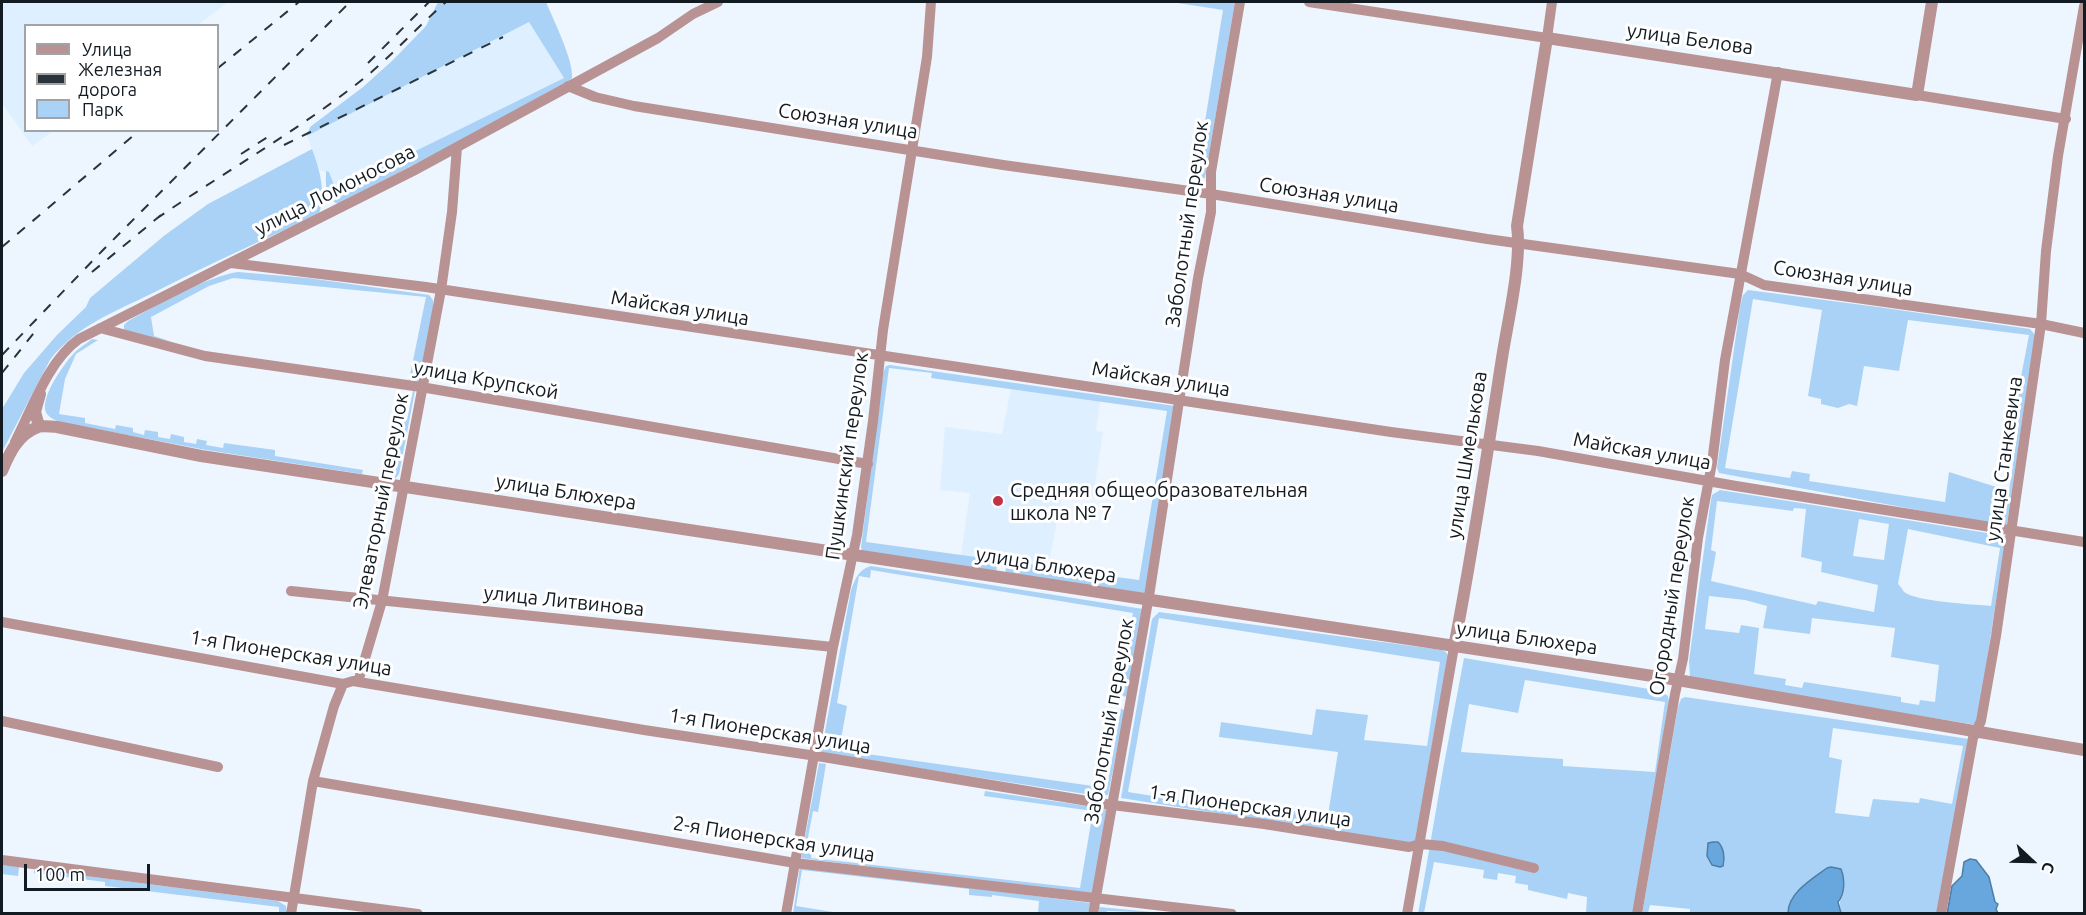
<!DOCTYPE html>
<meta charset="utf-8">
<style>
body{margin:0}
#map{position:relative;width:2086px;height:915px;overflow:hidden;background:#edf6fe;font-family:Ubuntu,sans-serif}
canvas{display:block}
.frame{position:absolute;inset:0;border:3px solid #131b22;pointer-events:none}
.legend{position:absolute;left:24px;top:24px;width:195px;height:108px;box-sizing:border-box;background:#fff;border:2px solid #a1a4a7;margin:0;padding:8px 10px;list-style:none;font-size:18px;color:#131b22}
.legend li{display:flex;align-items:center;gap:12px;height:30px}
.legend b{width:30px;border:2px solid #a1a4a7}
.north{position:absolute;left:2002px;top:831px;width:60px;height:60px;-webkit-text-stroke:4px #fff;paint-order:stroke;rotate:112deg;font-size:16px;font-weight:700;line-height:24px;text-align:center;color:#131b22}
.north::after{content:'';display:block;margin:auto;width:21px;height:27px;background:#131b22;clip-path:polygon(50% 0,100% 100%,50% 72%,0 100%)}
.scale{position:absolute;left:24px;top:864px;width:126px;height:27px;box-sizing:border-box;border:3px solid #131b22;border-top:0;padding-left:8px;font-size:18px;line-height:21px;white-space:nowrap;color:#131b22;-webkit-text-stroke:4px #fff;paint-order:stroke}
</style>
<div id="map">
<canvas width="2086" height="915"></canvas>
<div class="frame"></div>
<ul class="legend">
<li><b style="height:8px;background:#b99393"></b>Улица</li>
<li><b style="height:8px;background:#2b333a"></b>Железная дорога</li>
<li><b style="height:16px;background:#aad2f6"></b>Парк</li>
</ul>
<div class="north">С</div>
<div class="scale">100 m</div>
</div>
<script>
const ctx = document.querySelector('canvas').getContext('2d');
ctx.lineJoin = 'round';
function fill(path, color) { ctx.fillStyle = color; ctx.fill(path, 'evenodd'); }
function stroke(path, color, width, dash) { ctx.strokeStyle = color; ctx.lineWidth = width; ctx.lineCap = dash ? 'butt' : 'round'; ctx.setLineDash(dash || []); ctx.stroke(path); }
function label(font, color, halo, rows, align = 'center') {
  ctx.font = font + ' Ubuntu,sans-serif'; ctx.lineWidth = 6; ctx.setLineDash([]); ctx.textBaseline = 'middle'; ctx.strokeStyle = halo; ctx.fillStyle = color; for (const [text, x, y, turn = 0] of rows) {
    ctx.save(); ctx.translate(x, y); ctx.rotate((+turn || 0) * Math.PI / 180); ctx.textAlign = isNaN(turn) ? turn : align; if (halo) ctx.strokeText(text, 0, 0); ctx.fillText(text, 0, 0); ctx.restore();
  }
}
fill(new Path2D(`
 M2,2H228L198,25L26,26V130L53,131L32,146L2,103Z
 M529,22L564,78L336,190L329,172L320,171L307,136Z
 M1011,389L1100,401L1096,431L1103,432L1093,496L1063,491L1048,567L961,555L970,493L940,490L945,427L1002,434Z`), '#deefff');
fill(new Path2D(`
 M438,2H546C553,19 574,61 572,78L562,88L338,204C324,198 326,184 326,171L329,172L336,190L564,78L529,22L307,136L310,127L363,87L393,60L426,26Z
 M1171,2H1235L1205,178L1196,177L1223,10Z
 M312,149C320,170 326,192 319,214C263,240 207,265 153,293C116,311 76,326 50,360L2,452V409L24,373L57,335L86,307L90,298L165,235L208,204Z
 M238,272L308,278L429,295L433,300V307L419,382L409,380L426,297L233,278L209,286L151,317L154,336L173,342L124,331V325L128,321C156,306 207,276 238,272Z
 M1748,290L1878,307L2030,329L2035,335L2007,524L1998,525L1719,473L1717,468L1740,307L1743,295ZM1753,299L1822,310L1808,396L1821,399V404L1838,408L1849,404L1857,406L1864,366L1899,371L1908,320L2029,335L2015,408L2019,409L2016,422L2019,423L2009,491L1949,472L1945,502L1809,481L1810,474L1792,471L1790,478L1725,468Z
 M92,339L98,340L76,354L65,379L59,414L85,418V423L115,429L116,425L133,428V432L144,435L145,430L158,432V437L170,439L171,434L184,437V442L196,444L197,439L207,441L206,445L223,448L224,443L275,450V456L363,470L362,474L206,450L59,422C55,420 50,418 47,414C37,400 66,361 76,351C81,347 87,343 92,339Z
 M890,365L1175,406L1145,595L1005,574L1007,561L1048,567V574L1101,579L1102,575L1139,580L1167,411L931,378L932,373L889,368L866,542L998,560L996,572L862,551L861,547L883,373L886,366Z
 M413,391H415L399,474L395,479H392L403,420H407Z
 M1720,490L2006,536L1977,725L1694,680L1690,678L1689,661L1710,506L1712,495ZM1717,501L1793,511L1794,508L1806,509L1801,557L1822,562L1821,572L1878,585L1874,612L1818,601L1816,605L1711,581L1716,552L1711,550ZM1859,519L1889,524L1884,560L1853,556ZM1908,529L2000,548L1991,606C1972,604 1918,602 1904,592C1903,590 1900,586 1898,584ZM1709,596L1745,600L1767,606L1763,628L1810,634L1812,618L1895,628L1891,657L1939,665L1935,702L1920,700L1919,705L1901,702V697L1804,682L1802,688L1785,685L1786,679L1754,674L1759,628L1741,625L1739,633L1705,629Z
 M871,566L1143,609L1128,697L1117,695L1133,613L871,570L870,578L859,576L837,703L847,706L839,750L1107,788L1121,709L1125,710L1108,795L1098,796L821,753L851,590C855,579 859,569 871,566Z
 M1159,612L1442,650L1446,652L1448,656L1415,841L1405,843L1121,798L1152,619ZM1159,618L1440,662L1427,746L1364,740L1368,715L1316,709L1312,735L1221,722L1219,737L1338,752L1328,815L1294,811L1292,818L1128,792Z
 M1464,658L1661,691L1668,696L1669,702L1634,913H1586L1587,897L1568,893L1567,899L1528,890V885L1515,883L1516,876L1498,873L1497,880L1483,878L1484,870L1434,862L1424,913L1418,914L1444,764ZM1525,680L1665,702L1655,772L1563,766V759L1461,752L1469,704L1518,713Z
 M1685,697L1969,739L1940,913H1841C1838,899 1843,887 1843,872L1827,868C1812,879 1788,893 1788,913H1690V909L1650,905L1648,913L1642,914L1678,707L1681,699ZM1833,728L1963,746L1952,804L1920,798L1919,803L1873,799L1869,817L1835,813L1842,760L1829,757Z
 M819,763L826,764L818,812L813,811L807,843L813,844L811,858L1080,888L1093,811L984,796L985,791L1107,809L1092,896L801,858Z
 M2,865L19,867L18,876L2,874Z
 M800,866L1090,903L1088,913H1038L1039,901L992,895V897L969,895V889L802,870L796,906L839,913L793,914Z
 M34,869L278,901L286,906L287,913H279V907L105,886V882L34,873Z
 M1099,907L1163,913L1107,911L1106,913L1098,914Z`), '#aad2f6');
const water = new Path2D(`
 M1713,842H1718C1724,848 1725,858 1723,866L1720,867L1712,865L1707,856L1708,843Z
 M1970,859L1976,860L1989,877L1995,902L1998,904L1996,909L1998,913L1947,914L1952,886L1962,876L1964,862Z
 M1831,867L1841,869C1845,879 1845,894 1838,902L1841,913H1788C1788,893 1812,879 1827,868Z`);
fill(water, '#68a7dd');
stroke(water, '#4e7da5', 1.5);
stroke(new Path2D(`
 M1309,2L1547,38L1552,2
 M568,86L595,97L634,106L1003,165L1211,194L1487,239L1740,274L1764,285L2041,324L2084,333
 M1917,95L2066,119
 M231,263L426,287L1391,432L1538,451L1736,486L2084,542
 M100,328L205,356L421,387L868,464
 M15,442C32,409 48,361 79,339L413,171L658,38L693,14L718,2
 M291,591L833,647
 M2,622L343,684L353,681L644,730L823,757L1112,805L1264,824L1409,847L1421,844L1443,846L1534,868
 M358,682L382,601L441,290L452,212L457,147
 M2,721L218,767
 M313,781L795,863L1232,914
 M2,860L418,914
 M291,914L313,781L334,706L343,684
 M786,914L833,647L857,535L873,421L883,330L927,57L931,2
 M1093,914L1150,590L1198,278L1211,212V172L1240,2
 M1407,914L1454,647
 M1637,914L1675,694L1683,659L1698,538L1712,463L1725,360L1778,72
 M1941,914L1973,738L1981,721L1996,636L2041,324L2046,251L2058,156L2084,6`), '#b99393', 10);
stroke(new Path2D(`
 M39,426L35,412L40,394
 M2,471C9,454 18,434 38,427C43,425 51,427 57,427L201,456L1666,678L2084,750
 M1454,647C1473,551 1487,454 1502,358C1508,319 1522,263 1517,226L1547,38L1917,95L1932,2`), '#b99393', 12);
stroke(new Path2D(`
 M368,63L429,2
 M218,68L299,2
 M284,145L503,37
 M241,154L274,133
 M156,219C223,173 294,133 358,83C389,59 416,28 446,2
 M2,247L140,130
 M92,272L161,215
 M2,355L103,250L350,2
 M2,373L37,329`), '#2b333a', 2, [10, 10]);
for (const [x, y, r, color] of [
 [998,501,6,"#c33348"]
]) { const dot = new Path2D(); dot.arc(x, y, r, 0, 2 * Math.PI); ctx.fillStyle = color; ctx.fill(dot); stroke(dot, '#fff', 2); }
label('20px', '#131b22', '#fff', [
 ["улица Белова",1690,39,8],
 ["Союзная улица",848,121,9],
 ["улица Ломоносова",335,190,-27],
 ["Союзная улица",1329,195,9],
 ["Заболотный переулок",1187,224,-82],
 ["Союзная улица",1843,278,9],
 ["Майская улица",680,308,9],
 ["Майская улица",1161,379,9],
 ["улица Крупской",486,380,10],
 ["Майская улица",1642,451,10],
 ["улица Шмелькова",1467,455,-81],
 ["Пушкинский переулок",847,456,-82],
 ["улица Станкевича",2004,459,-82],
 ["улица Блюхера",566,492,9],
 ["Элеваторный переулок",381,501,-79],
 ["улица Блюхера",1046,565,9],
 ["Огородный переулок",1672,596,-81],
 ["улица Литвинова",564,601,6],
 ["улица Блюхера",1527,638,8],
 ["1-я Пионерская улица",291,653,9],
 ["Заболотный переулок",1109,721,-80],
 ["1-я Пионерская улица",770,731,9],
 ["1-я Пионерская улица",1250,806,8],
 ["2-я Пионерская улица",774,839,9]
]);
label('20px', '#131b22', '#fff', [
 ["Средняя общеобразовательная",1010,490],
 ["школа № 7",1010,513]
], 'left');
</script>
